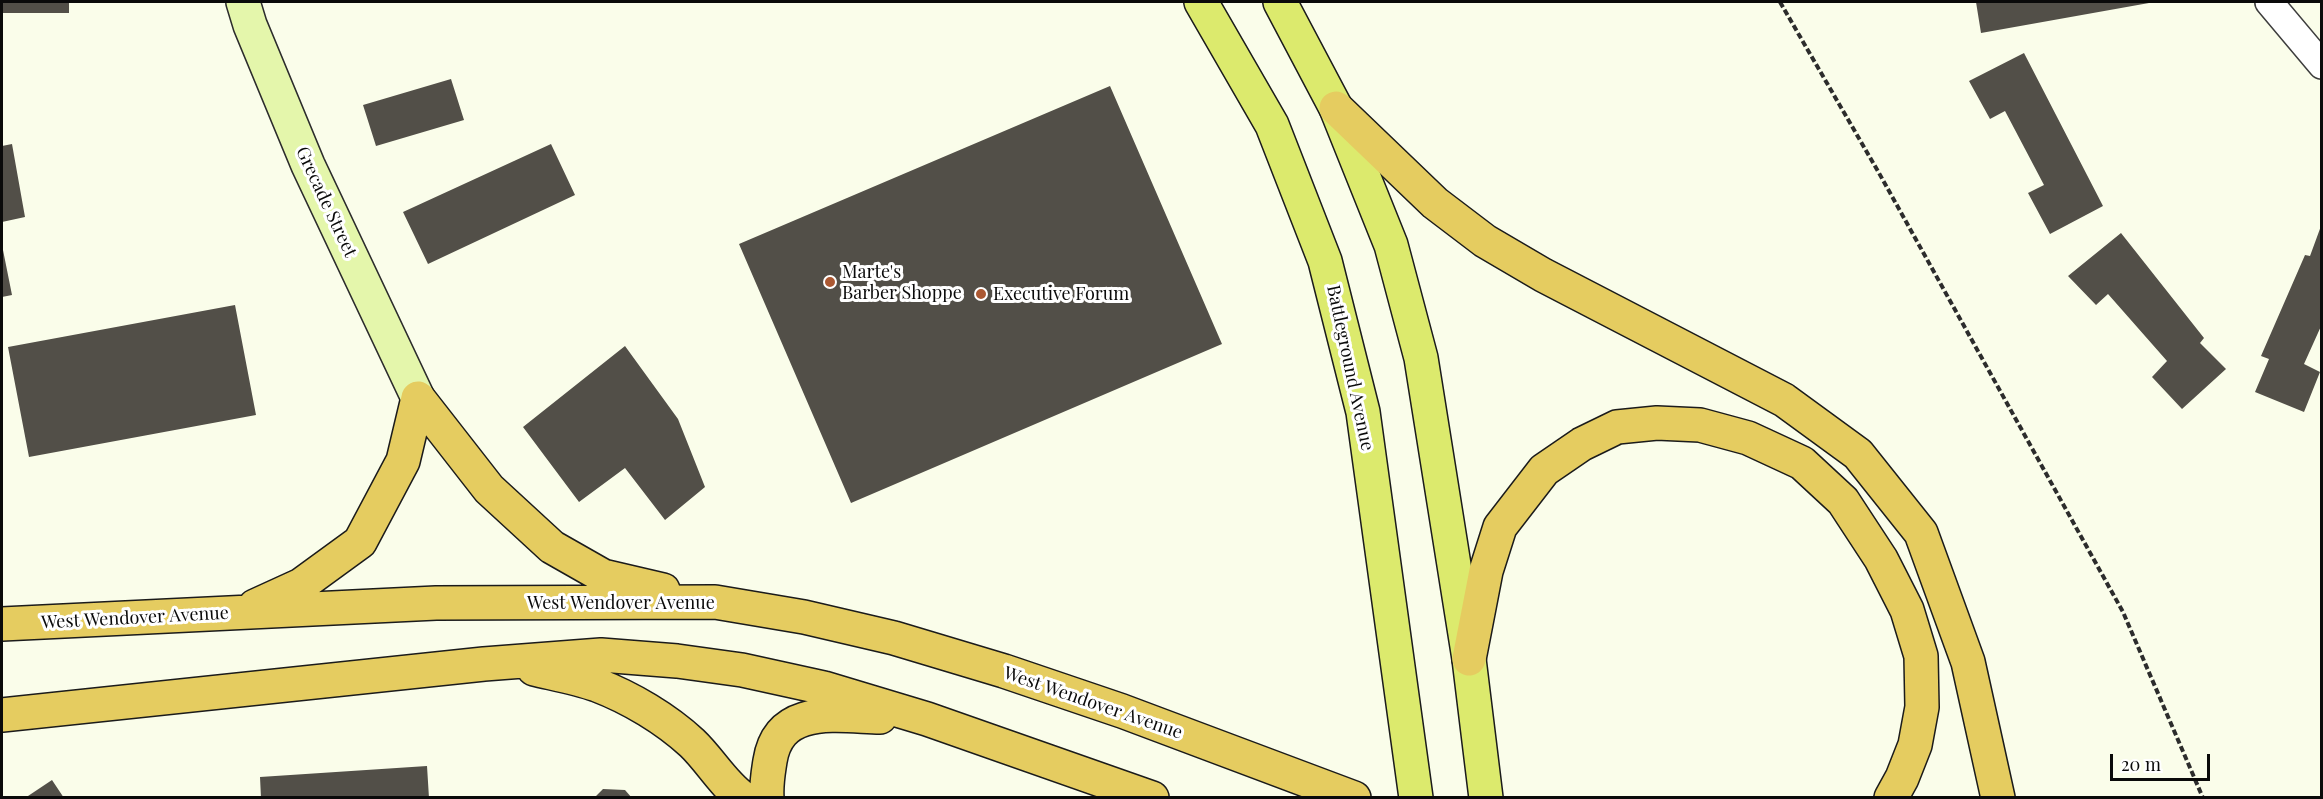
<!DOCTYPE html>
<style>
body{margin:0}
#map{position:relative;width:2323px;height:799px;overflow:hidden;background:#fafdea;font-family:"Playfair Display",serif}
canvas{display:block}
.frame{position:absolute;inset:0;border:3px solid #0a0a0a;pointer-events:none}
.scale{position:absolute;left:2110px;top:754px;width:100px;height:27px;box-sizing:border-box;border:3px solid #0a0a0a;border-top:0;padding-left:8px;font-size:18px;line-height:21px;white-space:nowrap;color:#0a0a0a;-webkit-text-stroke:4px #fff;paint-order:stroke}
</style>
<div id="map">
<canvas width="2323" height="799"></canvas>
<div class="frame"></div>
<div class="scale">20 m</div>
</div>
<script>
const ctx = document.querySelector('canvas').getContext('2d');
ctx.lineJoin = 'round';
function fill(path, color) { ctx.fillStyle = color; ctx.fill(path, 'evenodd'); }
function stroke(path, color, width, dash) { ctx.strokeStyle = color; ctx.lineWidth = width; ctx.lineCap = dash ? 'butt' : 'round'; ctx.setLineDash(dash || []); ctx.stroke(path); }
function label(font, color, halo, rows, align = 'center') {
  ctx.font = font + ' "Playfair Display",serif'; ctx.lineWidth = 6; ctx.setLineDash([]); ctx.textBaseline = 'middle'; ctx.strokeStyle = halo; ctx.fillStyle = color; for (const [text, x, y, turn = 0] of rows) {
    ctx.save(); ctx.translate(x, y); ctx.rotate((+turn || 0) * Math.PI / 180); ctx.textAlign = isNaN(turn) ? turn : align; if (halo) ctx.strokeText(text, 0, 0); ctx.fillText(text, 0, 0); ctx.restore();
  }
}
fill(new Path2D(`
 M2,2H69V13H2Z
 M1976,2H2149V3L1981,33Z
 M2024,53L2103,206L2050,234L2028,193L2044,185L2005,111L1990,119L1969,81Z
 M451,79L464,120L376,146L363,105Z
 M1110,86L1222,344L851,503L739,244Z
 M12,144L25,217L2,222V146Z
 M551,144L575,195L428,264L403,212Z
 M2321,226L2322,324L2304,364L2320,372L2304,412L2255,392L2269,359L2261,356L2305,255L2310,256Z
 M2121,233L2204,338L2200,343L2226,369L2182,409L2152,377L2167,361L2108,294L2096,305L2068,276Z
 M2,245L12,295L2,297Z
 M235,305L256,415L29,457L8,347Z
 M625,346L678,419L705,487L665,520L625,468L579,502L523,427Z
 M427,766L429,798H261L260,777Z
 M52,780L64,798H25Z
 M603,789L625,790L632,798H594Z`), '#524f48');
const street = new Path2D(`
 M2269,2L2322,65`);
const secondary = new Path2D(`
 M243,2L250,25L308,165L418,398`);
const primary = new Path2D(`
 M1201,2L1272,125L1325,261L1363,412L1416,798
 M1280,2L1336,108L1391,245L1421,358L1469,659L1486,798`);
const highway = new Path2D(`
 M1336,108L1435,203L1485,241L1543,275L1784,400L1858,454L1921,533L1968,662L1998,798
 M418,398L489,489L552,547L603,576L663,590
 M255,606L301,585L360,542L403,461L418,398
 M2,624L436,603L715,602L804,617L894,638L1004,671L1122,711L1354,798
 M1469,659L1486,571L1500,527L1544,470L1582,444L1617,427L1657,423L1700,425L1748,438L1802,463L1843,501L1881,559L1907,610L1921,656L1922,707L1915,745L1902,778L1891,798
 M534,669C555,674 577,678 597,685C631,698 666,719 692,743C710,760 723,784 743,798
 M2,715L484,664L601,655L677,661L742,670L824,688L927,719L1152,798
 M767,798C766,784 768,774 770,761C779,704 837,716 880,717`);
stroke(street, '#3d3d3d', 30);
stroke(secondary, '#2c2c2c', 36);
stroke(primary, '#1b1b1b', 36);
stroke(highway, '#1b1b1b', 36);
stroke(new Path2D(`
 M1780,2L1879,173L2123,612L2203,798`), '#2c2c2c', 4, [6, 3]);
stroke(street, '#fff', 27);
stroke(secondary, '#e4f6ab', 33);
stroke(primary, '#dcea6d', 33);
stroke(highway, '#e5cc60', 33);
for (const [x, y, r, color] of [
 [830,282,6,"#ab5832"],
 [981,294,6,"#ab5832"]
]) { const dot = new Path2D(); dot.arc(x, y, r, 0, 2 * Math.PI); ctx.fillStyle = color; ctx.fill(dot); stroke(dot, '#fff', 2); }
label('18px', '#0a0a0a', '#fff', [
 ["Grecade Street",326,202,65],
 ["Battleground Avenue",1350,368,78],
 ["West Wendover Avenue",621,603],
 ["West Wendover Avenue",135,618,-3],
 ["West Wendover Avenue",1093,703,19]
]);
label('18px', '#0a0a0a', '#fff', [
 ["Marte's",842,272],
 ["Barber Shoppe",842,293],
 ["Executive Forum",993,294]
], 'left');
</script>
